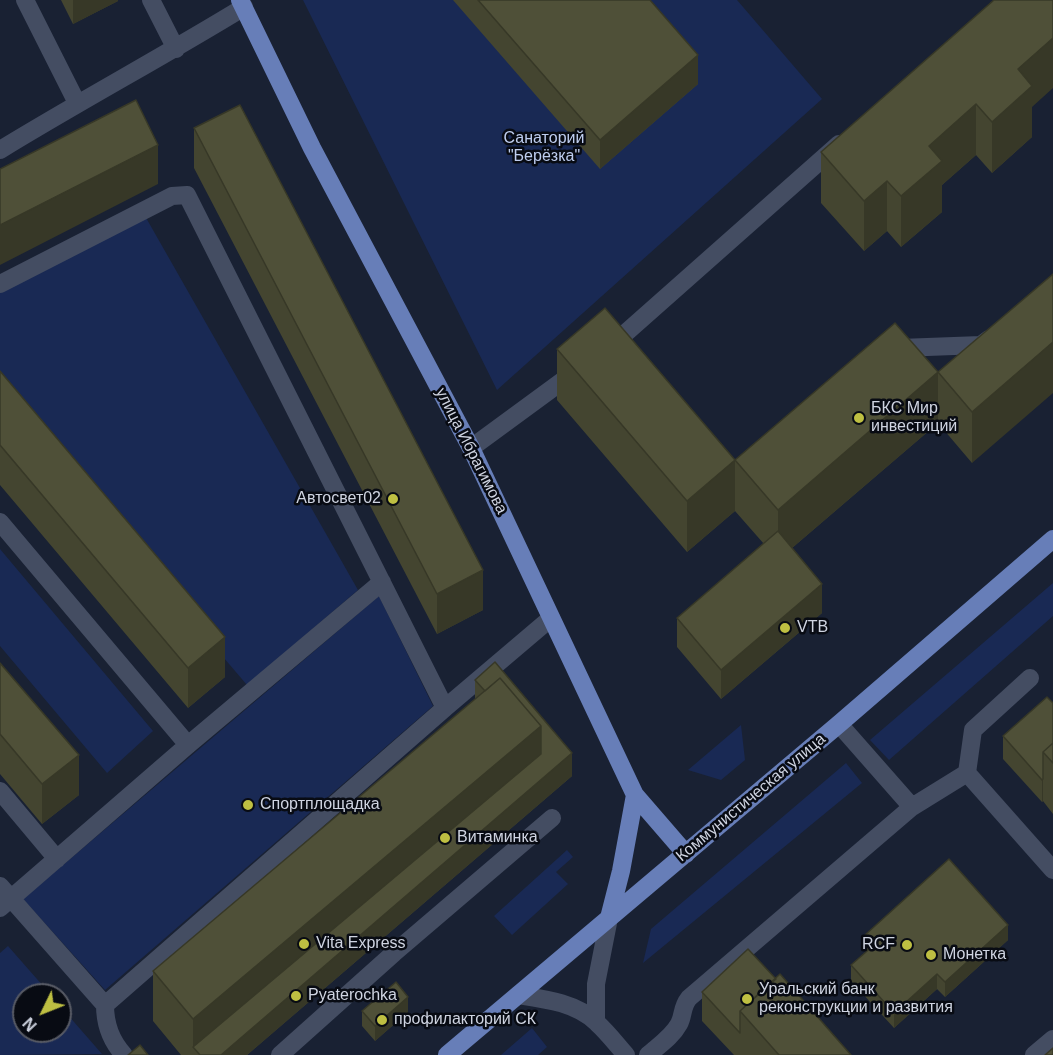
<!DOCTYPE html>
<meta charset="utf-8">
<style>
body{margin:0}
#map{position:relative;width:1053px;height:1055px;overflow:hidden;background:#192133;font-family:Arial,sans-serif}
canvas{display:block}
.north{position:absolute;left:12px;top:983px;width:60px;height:60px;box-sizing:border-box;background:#080b13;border:2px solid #585b65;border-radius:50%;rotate:227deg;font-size:16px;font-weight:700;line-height:24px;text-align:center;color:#cfd4e1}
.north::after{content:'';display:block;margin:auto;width:21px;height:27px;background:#bebf42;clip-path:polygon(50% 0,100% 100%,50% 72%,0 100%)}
</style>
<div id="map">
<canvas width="1053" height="1055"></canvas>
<div class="north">N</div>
</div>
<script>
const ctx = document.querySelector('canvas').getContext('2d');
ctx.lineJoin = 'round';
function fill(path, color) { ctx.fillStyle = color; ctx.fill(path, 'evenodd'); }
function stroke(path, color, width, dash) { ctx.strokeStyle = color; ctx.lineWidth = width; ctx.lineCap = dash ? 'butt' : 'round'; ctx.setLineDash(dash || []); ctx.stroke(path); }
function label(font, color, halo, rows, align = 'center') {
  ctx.font = font + ' Arial,sans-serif'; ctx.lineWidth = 5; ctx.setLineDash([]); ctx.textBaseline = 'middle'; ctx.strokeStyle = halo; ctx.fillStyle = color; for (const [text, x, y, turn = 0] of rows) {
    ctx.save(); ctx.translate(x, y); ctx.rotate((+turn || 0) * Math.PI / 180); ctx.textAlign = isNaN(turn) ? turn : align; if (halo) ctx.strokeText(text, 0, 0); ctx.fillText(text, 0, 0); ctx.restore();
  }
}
fill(new Path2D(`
 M303,0H737L822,99L497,390Z
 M145,216L358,590L247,685L0,396V283Z
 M0,549L153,731L107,773L0,646Z
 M1053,583V616L889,760L870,740Z
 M379,596L433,706L105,990L23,899Z
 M741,725L745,760L721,780L688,770Z
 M846,763L862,783L643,963L651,929Z
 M567,850L573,857L556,872L568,884L512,935L494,916Z
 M8,946L51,995H24V1031H60V1006L102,1054L0,1055V953Z
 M532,1028L547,1047L538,1055H501Z`), '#192954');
stroke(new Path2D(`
 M25,0L77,103
 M151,0L176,49
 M0,150C80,101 164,56 244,7
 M0,284L172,196L187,195L445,708L551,618
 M620,338L839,144
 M895,353L900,348L981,345L989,339
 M471,448L576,371
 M0,522L188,745
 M967,773L973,730L1030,678
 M0,791L57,859
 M912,807L967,773L1053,870
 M0,886L105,1005L445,708
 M0,908L188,745L382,582
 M518,995C545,999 577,1003 597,1023C608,1033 617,1045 626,1055
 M105,1005C105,1024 111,1041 124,1055
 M596,1021V984L609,918
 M280,1055L394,953L552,818
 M648,1055C658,1046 672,1037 679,1024C684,1015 681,1008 689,998L912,807L839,724
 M1034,1055L1053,1039`), '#444d62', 18);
stroke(new Path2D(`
 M240,0L312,148L471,448L635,795L686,854
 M609,918L621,871L635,795
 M447,1055L839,724L1053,539`), '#677eb8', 18);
fill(new Path2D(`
 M61,0H118V1L73,24Z
 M453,0H650L698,84L600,169Z
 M994,0L1032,107V137L992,173L976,155L942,185V212L901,247L887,231L864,251L821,203V152Z
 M194,128L483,610L437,634L194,168Z
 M1053,274L972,463L938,423L792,548L822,613L721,699L677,647V618L764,544L735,511V460L938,372Z
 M557,349L735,511L687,552L557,400Z
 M0,371L225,677L188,708L0,485Z
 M0,663L79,795L42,824L0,774Z
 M475,680L572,776L247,1055H181L153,1021V971L475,699Z
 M1053,703V814L1043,801L1042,802L1003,759V736Z
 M865,935L1008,940L945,997L937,989L894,1028L851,981V965L866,952L865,950Z
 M776,979L851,1055H734L702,1021V992Z
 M362,1011L408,1012L375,1041L362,1026Z`), '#444530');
fill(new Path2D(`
 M73,0H118V1L73,24Z
 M1053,38V88L1032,107V137L992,173V122L1018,69Z
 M698,55V84L600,169V140Z
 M976,104V155L942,185V212L901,247V196L929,146Z
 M158,145V184L0,265V225Z
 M887,181V231L864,251V201Z
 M1053,342V393L972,463V412Z
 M938,372V423L778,560V510Z
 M735,460V511L687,552V501Z
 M483,570V610L437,634V594Z
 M822,584V613L721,699V670Z
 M225,637V677L188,708V668Z
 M541,726V777L193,1047V1019Z
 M572,753V776L247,1055H221Z
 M79,755V795L42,824V784Z
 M1043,779V801L1042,802V780Z
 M1008,925V940L945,997V982Z
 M937,974V989L894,1028V1013Z
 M408,997V1012L375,1041V1026Z`), '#373827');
const building = new Path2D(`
 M478,0H650L698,55L600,140Z
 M994,0H1053V38L1018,69L1032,86L992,122L976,104L929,146L942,161L901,196L887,181L864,201L821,152Z
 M136,100L158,145L0,225V169Z
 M240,105L483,570L437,594L194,128Z
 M1053,274V342L972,412L938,372L778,510L735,460L895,323L938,372Z
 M605,308L735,460L687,501L557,349Z
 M0,371L225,637L188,668L0,445Z
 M778,531L822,584L721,670L677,618Z
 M495,662L572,753L221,1055H200L193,1047L541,754V726L500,678L485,691L475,680Z
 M0,663L79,755L42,784L0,734Z
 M500,678L541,726L193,1019L153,971Z
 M1047,697L1053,703V743L1043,752V779L1042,780L1003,736Z
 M1053,743V763L1043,752Z
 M949,859L1008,925L945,982L937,974L894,1013L851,965L874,945L865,935Z
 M748,949L776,979L740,1011V1033L702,992Z
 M780,974L851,1055H779L740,1011Z
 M396,982L408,997L375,1026L362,1011Z
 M140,1045L148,1055H128Z
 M1053,1048V1055H1045Z`);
fill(building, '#4f5038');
stroke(building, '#373827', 1.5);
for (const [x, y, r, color] of [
 [859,418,6,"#bebf42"],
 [393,499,6,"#bebf42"],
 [785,628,6,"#bebf42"],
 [248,805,6,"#bebf42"],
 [445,838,6,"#bebf42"],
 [304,944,6,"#bebf42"],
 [907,945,6,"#bebf42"],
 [931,955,6,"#bebf42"],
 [296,996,6,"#bebf42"],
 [747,999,6,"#bebf42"],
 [382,1020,6,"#bebf42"]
]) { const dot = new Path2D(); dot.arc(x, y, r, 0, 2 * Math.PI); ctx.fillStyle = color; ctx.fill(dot); stroke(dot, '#080b13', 2); }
label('16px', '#becdef', '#080b13', [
 ["Санаторий",544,139],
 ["\"Берёзка\"",544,157]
]);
label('16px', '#cfd4e1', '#080b13', [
 ["БКС Мир",871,409],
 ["инвестиций",871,427],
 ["Автосвет02",381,499,"right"],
 ["VTB",797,628],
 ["Спортплощадка",260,805],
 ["Витаминка",457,838],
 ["Vita Express",316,944],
 ["RCF",895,945,"right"],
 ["Монетка",943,955],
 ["Уральский банк",759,990],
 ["реконструкции и развития",759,1008],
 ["Pyaterochka",308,996],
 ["профилакторий СК",394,1020]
], 'left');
label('16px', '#cfd4e1', '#080b13', [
 ["улица Ибрагимова",471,451,63],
 ["Коммунистическая улица",751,798,-40]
]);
</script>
